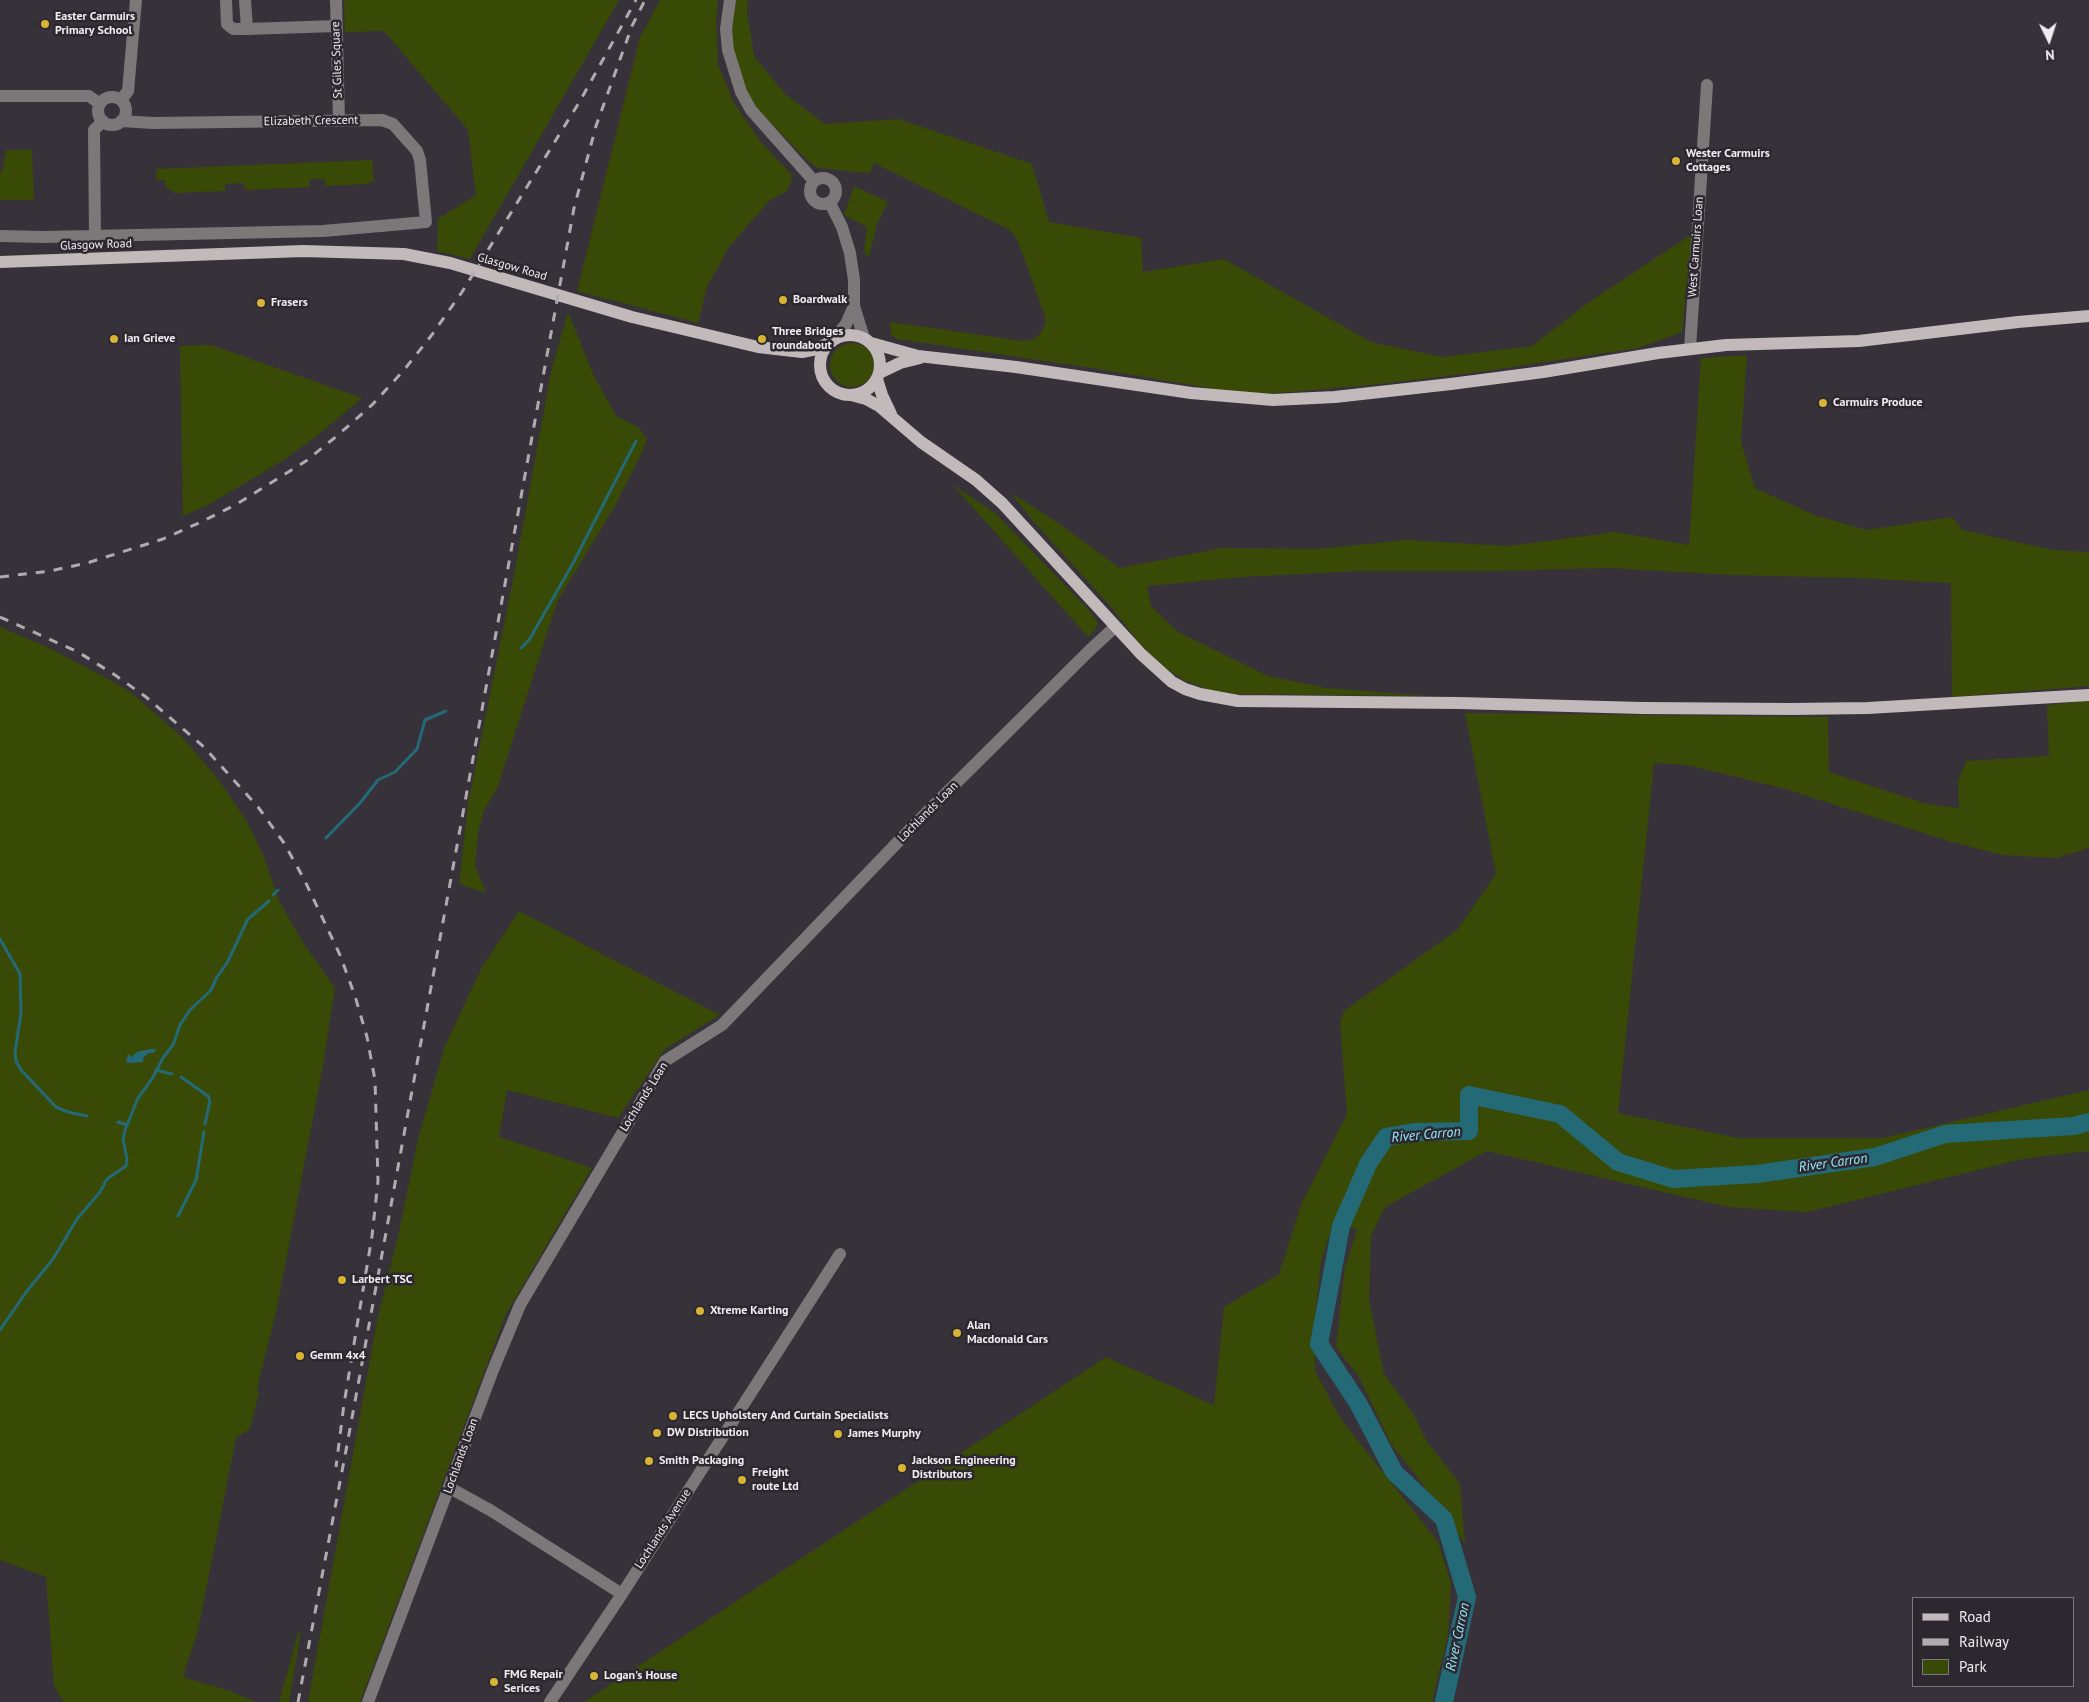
<!DOCTYPE html>
<style>
body{margin:0}
#map{position:relative;width:2089px;height:1702px;overflow:hidden;background:#373239;font-family:"PT Sans",sans-serif}
canvas{display:block}
.legend{position:absolute;left:1912px;top:1597px;width:162px;height:90px;box-sizing:border-box;background:#2d282f;border:1px solid #7b777d;margin:0;padding:6px 9px;list-style:none;font-size:15px;color:#f0edf1}
.legend li{display:flex;align-items:center;gap:10px;height:25px}
.legend b{width:25px;border:1px solid #7b777d}
.north{position:absolute;left:2024px;top:15px;width:50px;height:50px;-webkit-text-stroke:4px #2d282f;paint-order:stroke;rotate:176deg;font-size:14px;font-weight:700;line-height:20px;text-align:center;color:#f0edf1}
.north::after{content:'';display:block;margin:auto;width:18px;height:22px;background:#f0edf1;clip-path:polygon(50% 0,100% 100%,50% 72%,0 100%)}
</style>
<div id="map">
<canvas width="2089" height="1702"></canvas>
<ul class="legend">
<li><b style="height:6px;background:#c2b9bb"></b>Road</li>
<li><b style="height:6px;background:#afabb0"></b>Railway</li>
<li><b style="height:14px;background:#394906"></b>Park</li>
</ul>
<div class="north">N</div>
</div>
<script>
const ctx = document.querySelector('canvas').getContext('2d');
ctx.lineJoin = 'round';
function paint(path, color) { ctx.fillStyle = color; ctx.fill(path, 'evenodd'); }
const toPath = rows => new Path2D(rows.map(r => 'M' + r).join(''));
function strokePath(path, color, width, dash) { ctx.strokeStyle = color; ctx.lineWidth = width; ctx.lineCap = dash ? 'butt' : 'round'; ctx.setLineDash(dash || []); ctx.stroke(path); }
function write(font, color, halo, rows, align = 'center') {
  ctx.font = font + ' "PT Sans",sans-serif'; ctx.lineWidth = 5; ctx.setLineDash([]); ctx.textBaseline = 'middle'; ctx.strokeStyle = halo; ctx.fillStyle = color; for (const [text, x, y, turn = 0] of rows) {
    ctx.save(); ctx.translate(x, y); ctx.rotate((+turn || 0) * Math.PI / 180); ctx.textAlign = isNaN(turn) ? turn : align; if (halo) ctx.strokeText(text, 0, 0); ctx.fillText(text, 0, 0); ctx.restore();
  }
}
paint(toPath([
 [344,0,619,0,470,259,437,251,438,219,476,195,468,130,384,31,345,32],
 [660,0,718,0,716,17,718,65,734,103,760,141,792,175,791,183,786,192,770,200,729,247,707,287,698,323,577,291,640,37],
 [736,0,748,0,747,11,754,56,784,93,825,124,899,119,1032,164,1049,222,1141,238,1143,272,1224,259,1371,342,1442,357,1532,346,1585,305,1692,234,1682,332,1638,348,1479,372,1371,385,1265,394,1220,390,1098,369,897,339,891,334,890,322,1023,341,1033,340,1040,334,1045,325,1045,316,1017,239,1010,230,874,163,870,173,866,173,818,168,807,160,751,103,732,56,730,32],
 [6,150,32,150,34,200,0,200,0,172,2,172],
 [372,160,374,180,368,184,325,186,324,179,310,179,310,187,245,190,244,183,225,184,225,191,175,193,165,186,165,180,157,180,156,169],
 [854,186,888,202,877,224,869,257,864,252,867,227,844,215],
 [568,312,594,376,616,416,638,427,647,439,642,452,617,502,557,602,497,789,484,810,478,833,475,865,486,893,459,884,468,804,513,580,551,372],
 '830 365a22 22 0 1 1 44 0a22 22 0 1 1-44 0Z',
 [211,345,362,398,318,435,282,461,208,505,183,516,180,346],
 [1747,355,1741,442,1755,488,1814,515,1866,530,1952,517,1962,530,2053,550,2089,552,2089,686,1952,697,1951,583,1856,578,1733,575,1608,568,1494,571,1360,571,1242,577,1147,586,1151,606,1178,632,1268,676,1327,688,1430,696,1237,694,1210,690,1185,681,1164,667,1142,646,1111,607,1033,521,1011,493,1051,518,1120,568,1222,548,1317,549,1405,540,1508,546,1615,532,1689,545,1701,358],
 [953,485,995,513,1090,611,1098,623,1095,630,1088,637],
 [0,627,49,648,114,682,133,694,183,738,219,780,247,822,264,857,279,901,302,941,335,988,322,1071,277,1308,257,1389,259,1393,250,1429,236,1438,198,1630,183,1677,230,1691,256,1702,64,1702,54,1686,46,1577,0,1560],
 [2089,701,2089,848,2056,858,2002,855,1952,842,1782,788,1687,765,1654,763,1618,1113,1738,1138,1883,1138,2089,1090,2089,1151,2022,1159,1808,1212,1728,1207,1487,1151,1385,1207,1371,1236,1369,1300,1384,1374,1414,1415,1426,1440,1460,1484,1465,1544,1415,1474,1391,1444,1359,1377,1336,1347,1345,1267,1357,1230,1334,1220,1321,1262,1314,1328,1315,1371,1341,1419,1438,1542,1451,1583,1448,1635,1432,1702,584,1702,1106,1357,1214,1405,1224,1307,1279,1274,1301,1205,1347,1114,1340,1023,1344,1011,1457,930,1496,874,1465,713,1828,717,1829,772,1927,804,1959,808,1958,781,1966,761,2049,756,2047,705],
 [519,911,720,1015,665,1049,618,1118,507,1090,499,1137,592,1168,506,1314,360,1702,308,1702,377,1321,398,1236,419,1135,445,1046,481,969],
 [301,1632,289,1702,279,1702,298,1633]
]), '#394906');
paint(toPath([
 [150,1049,156,1049,155,1052,147,1054,143,1059,143,1062,130,1063,126,1062,128,1054,132,1057,137,1052]
]), '#246976');
strokePath(toPath([
 [521,648,529,640,572,565,636,441],
 [326,838,360,803,378,780,395,772,417,749,425,720,446,711],
 [273,895,278,890],
 [0,939,20,974,21,1013,15,1052,16,1061,21,1070,56,1107,68,1112,87,1116],
 [156,1070,172,1074],
 [181,1077,208,1096,210,1101,205,1124],
 [118,1122,127,1125],
 [178,1216,196,1180,204,1132],
 [0,1330,27,1291,53,1259,77,1219,100,1192,107,1179,126,1166,127,1159,123,1139,125,1130,138,1098,152,1079,163,1058,173,1045,180,1025,190,1010,211,990,217,977,227,963,248,919,269,901]
]), '#246976', 3);
strokePath(toPath([
 [1444,1702,1467,1597,1444,1519,1394,1472,1358,1403,1319,1344,1341,1226,1368,1164,1386,1137,1416,1132,1469,1131,1469,1095,1560,1114,1618,1162,1673,1179,1757,1174,1875,1157,1945,1134,2074,1126,2089,1122]
]), '#246976', 18);
strokePath(toPath([
 [226,0,227,24,233,29,247,29,245,0],
 [336,0,339,120],
 [730,0,726,29,728,50,741,92,751,110,814,181],
 [247,29,336,26],
 [0,96,89,96,100,104],
 '98 111a14 14 0 1 1 28 0a14 14 0 1 1-28 0Z',
 [121,100,128,91,136,0],
 '810 191a13 13 0 1 1 26 0a13 13 0 1 1-26 0Z',
 [830,203,842,227,850,253,854,280,854,306,864,338],
 [0,236,44,237,323,231,426,222,420,160,417,151,393,124,382,120,153,123,121,121],
 [95,236,94,130,103,121],
 [833,340,846,324,854,306],
 [1690,349,1707,85],
 [450,1488,490,1510,622,1594],
 [368,1702,493,1370,520,1305,665,1061,722,1025,918,821,1090,650,1115,627],
 [550,1702,622,1594,840,1254]
]), '#7c7778', 12);
strokePath(toPath([
 [0,262,303,251,404,254,450,263,632,317,758,347,802,352,817,349,830,342],
 '820 365a30 30 0 1 1 60 0a30 30 0 1 1-60 0Z',
 [871,343,918,356,1016,367,1191,393,1273,400,1335,397,1451,384,1543,372,1658,353,1726,345,1859,341,2018,322,2089,316],
 [879,373,900,363,920,358],
 [877,379,882,395,891,414],
 [851,395,866,399,879,406,921,442,976,480,1002,503,1141,654,1172,682,1185,689,1200,694,1238,701,1459,703,1642,708,1792,709,1868,708,2089,695]
]), '#c2b9bb', 12);
strokePath(toPath([
 [0,577,50,571,87,563,163,539,201,522,237,504,306,461,338,435,373,404,404,370,431,336,462,292,580,101,636,0],
 [0,617,78,652,115,675,146,697,204,747,258,807,284,843,304,879,340,955,355,996,367,1037,375,1080,378,1181,372,1236,344,1404,336,1467],
 [298,1702,347,1445,574,208,596,126,632,26,645,0]
]), '#afabb0', 3, [9, 9]);
for (const [x, y, r, color] of [
 [45,24,5,"#d8b434"],
 [1676,161,5,"#d8b434"],
 [783,300,5,"#d8b434"],
 [261,303,5,"#d8b434"],
 [114,339,5,"#d8b434"],
 [762,339,5,"#d8b434"],
 [1823,403,5,"#d8b434"],
 [342,1280,5,"#d8b434"],
 [700,1311,5,"#d8b434"],
 [957,1333,5,"#d8b434"],
 [300,1356,5,"#d8b434"],
 [673,1416,5,"#d8b434"],
 [657,1433,5,"#d8b434"],
 [838,1434,5,"#d8b434"],
 [649,1461,5,"#d8b434"],
 [902,1468,5,"#d8b434"],
 [742,1480,5,"#d8b434"],
 [594,1676,5,"#d8b434"],
 [494,1682,5,"#d8b434"]
]) { const dot = new Path2D(); dot.arc(x, y, r, 0, 2 * Math.PI); ctx.fillStyle = color; ctx.fill(dot); strokePath(dot, '#2d282f', 2); }
write('bold 12px', '#f0edf1', '#2d282f', [
 ["Easter Carmuirs",55,17],
 ["Primary School",55,31],
 ["Wester Carmuirs",1686,154],
 ["Cottages",1686,168],
 ["Boardwalk",793,300],
 ["Frasers",271,303],
 ["Three Bridges",772,332],
 ["roundabout",772,346],
 ["Ian Grieve",124,339],
 ["Carmuirs Produce",1833,403],
 ["Larbert TSC",352,1280],
 ["Xtreme Karting",710,1311],
 ["Alan",967,1326],
 ["Macdonald Cars",967,1340],
 ["Gemm 4x4",310,1356],
 ["LECS Upholstery And Curtain Specialists",683,1416],
 ["DW Distribution",667,1433],
 ["James Murphy",848,1434],
 ["Smith Packaging",659,1461],
 ["Jackson Engineering",912,1461],
 ["Distributors",912,1475],
 ["Freight",752,1473],
 ["route Ltd",752,1487],
 ["FMG Repair",504,1675],
 ["Serices",504,1689],
 ["Logan's House",604,1676]
], 'left');
write('12px', '#f0edf1', '#2d282f', [
 ["St Giles Square",337,60,-92],
 ["Elizabeth Crescent",311,121,-1],
 ["Glasgow Road",96,245,-2],
 ["West Carmuirs Loan",1696,247,-86],
 ["Glasgow Road",512,267,16],
 ["Lochlands Loan",928,812,-45],
 ["Lochlands Loan",644,1097,-58],
 ["Lochlands Loan",461,1456,-70],
 ["Lochlands Avenue",663,1529,-57]
]);
write('italic 14px', '#92eafd', '#2d282f', [
 ["River Carron",1426,1135,-5],
 ["River Carron",1833,1163,-8],
 ["River Carron",1458,1637,-78]
]);
</script>
